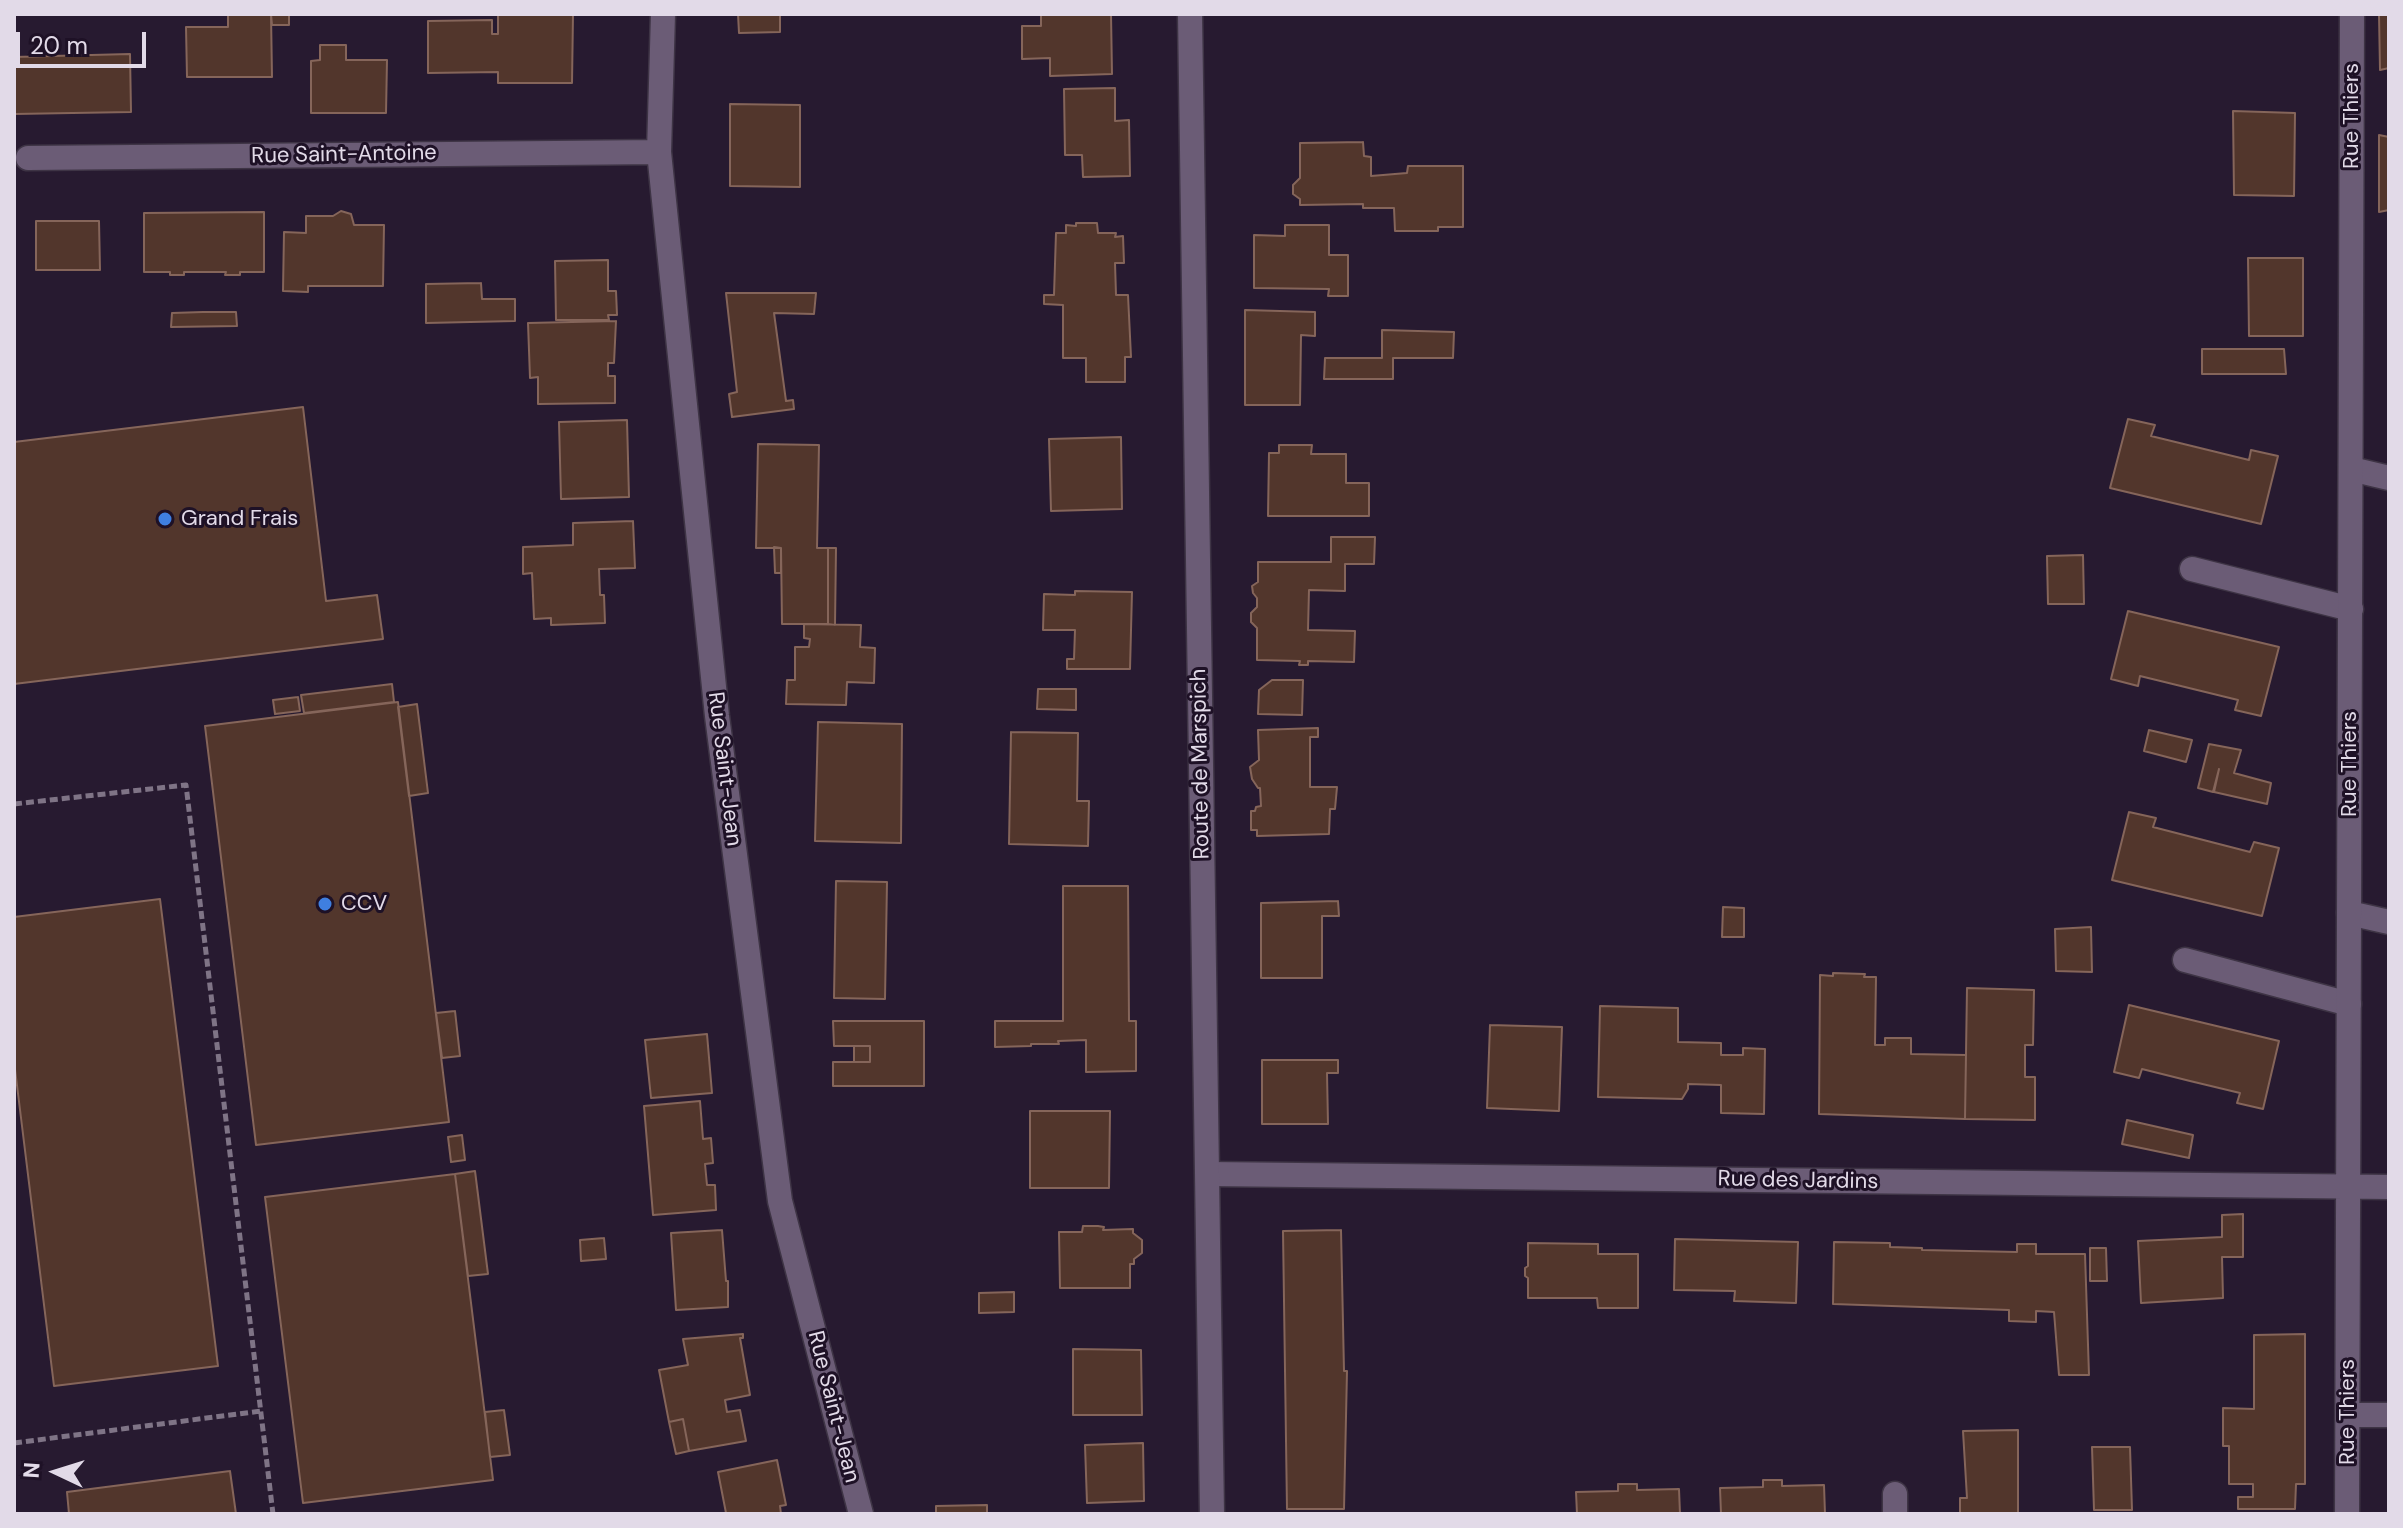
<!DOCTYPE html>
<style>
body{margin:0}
#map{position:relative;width:2403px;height:1528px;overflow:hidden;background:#271a30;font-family:"DM Sans",sans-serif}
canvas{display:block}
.frame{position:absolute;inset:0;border:16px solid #e2dae8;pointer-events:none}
.north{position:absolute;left:16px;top:1432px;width:80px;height:80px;-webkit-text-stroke:6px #1e1126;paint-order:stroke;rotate:274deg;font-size:22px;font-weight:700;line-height:32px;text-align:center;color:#e2dae8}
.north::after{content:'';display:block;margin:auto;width:28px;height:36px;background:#e2dae8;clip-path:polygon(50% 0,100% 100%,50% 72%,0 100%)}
.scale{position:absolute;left:16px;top:32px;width:130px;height:36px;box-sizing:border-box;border:4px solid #e2dae8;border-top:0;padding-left:10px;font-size:24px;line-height:28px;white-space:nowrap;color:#e2dae8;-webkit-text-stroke:6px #1e1126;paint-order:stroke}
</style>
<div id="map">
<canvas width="2403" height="1528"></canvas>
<div class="frame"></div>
<div class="north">N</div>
<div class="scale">20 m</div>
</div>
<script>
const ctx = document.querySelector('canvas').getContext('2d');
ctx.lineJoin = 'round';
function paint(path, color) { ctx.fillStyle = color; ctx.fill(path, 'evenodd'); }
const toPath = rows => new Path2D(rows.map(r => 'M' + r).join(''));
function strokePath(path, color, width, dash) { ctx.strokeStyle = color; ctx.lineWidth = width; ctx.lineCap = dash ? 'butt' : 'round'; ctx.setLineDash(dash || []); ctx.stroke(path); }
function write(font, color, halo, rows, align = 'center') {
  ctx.font = font + ' "DM Sans",sans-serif'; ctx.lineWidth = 6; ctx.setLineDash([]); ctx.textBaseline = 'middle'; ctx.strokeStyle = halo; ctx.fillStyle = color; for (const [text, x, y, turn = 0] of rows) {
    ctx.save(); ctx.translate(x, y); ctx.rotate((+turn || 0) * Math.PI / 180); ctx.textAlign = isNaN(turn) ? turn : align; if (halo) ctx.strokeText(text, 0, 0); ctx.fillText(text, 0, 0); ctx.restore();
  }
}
const building = toPath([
 [228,14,271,14,272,77,187,77,186,27,228,27,228,14],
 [271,14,289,14,289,25,272,25,271,14],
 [498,14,573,14,572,83,498,83,498,72,428,73,428,21,492,20,492,34,498,34,498,14],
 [738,14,780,14,780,32,739,33,738,14],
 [1041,14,1111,14,1112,74,1050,76,1050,58,1022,59,1022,26,1041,26,1041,14],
 [2379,14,2389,14,2389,68,2380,70,2379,14],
 [320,45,346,45,346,60,387,60,386,113,311,113,311,61,320,60,320,45],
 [130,54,131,112,14,114,14,57,130,54],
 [1115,88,1115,121,1129,120,1130,176,1083,177,1082,155,1065,155,1064,89,1115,88],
 [730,104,800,105,800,187,730,186,730,104],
 [2233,111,2295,113,2294,196,2234,195,2233,111],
 [2379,135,2389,137,2389,210,2379,212,2379,135],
 [1363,142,1364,156,1371,157,1371,176,1407,173,1408,166,1463,166,1463,227,1438,227,1438,231,1395,231,1394,208,1363,208,1363,204,1300,205,1300,199,1293,194,1293,185,1300,178,1300,143,1363,142],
 [341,211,351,214,354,225,384,225,383,286,308,286,308,292,283,291,284,232,306,233,306,216,333,216,341,211],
 [264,212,264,272,240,272,240,275,225,275,226,272,184,272,184,275,170,275,170,272,144,272,144,213,264,212],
 [36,221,99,221,100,270,36,270,36,221],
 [1076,223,1097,223,1098,233,1116,233,1115,237,1123,236,1124,263,1115,263,1116,295,1128,295,1131,357,1125,357,1125,382,1086,382,1086,358,1063,358,1063,305,1044,304,1044,295,1054,295,1056,233,1066,233,1066,225,1076,226,1076,223],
 [1285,225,1329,225,1329,255,1348,255,1348,296,1328,296,1329,289,1254,288,1254,235,1285,236,1285,225],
 [2248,258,2303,258,2303,336,2249,336,2248,258],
 [608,260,608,291,616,291,617,315,608,315,609,320,556,320,555,261,608,260],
 [481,283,482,299,515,299,515,321,426,323,426,284,481,283],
 [726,293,816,293,814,314,774,313,786,401,793,400,794,409,732,417,729,394,737,392,726,293],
 [1245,310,1315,312,1315,336,1301,335,1300,405,1245,405,1245,310],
 [203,312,236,312,237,326,171,327,172,313,203,312],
 [616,321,614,363,608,363,608,376,615,376,615,403,538,404,538,377,530,378,528,323,616,321],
 [1382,330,1454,332,1453,358,1393,358,1393,379,1324,379,1325,358,1382,358,1382,330],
 [2202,349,2284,349,2286,374,2202,374,2202,349],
 [303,407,326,601,377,595,383,639,14,684,14,442,303,407],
 [2128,419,2155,425,2151,436,2249,460,2251,450,2278,456,2261,524,2110,488,2128,419],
 [627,420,629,497,561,499,559,422,627,420],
 [1121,437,1122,509,1051,511,1049,439,1121,437],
 [758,444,819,445,817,548,828,548,828,624,782,624,781,548,756,548,758,444],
 [1279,445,1312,445,1311,454,1346,454,1346,483,1369,483,1369,516,1268,516,1269,453,1279,453,1279,445],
 [633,521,635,568,599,569,600,595,604,595,605,623,551,625,551,618,534,619,532,573,523,574,523,547,573,545,573,523,633,521],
 [1331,537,1375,537,1374,564,1345,564,1345,591,1309,590,1308,630,1355,631,1354,662,1308,661,1308,665,1299,665,1300,661,1257,660,1257,628,1251,622,1251,613,1257,607,1257,598,1253,593,1252,586,1258,582,1258,562,1331,562,1331,537],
 [774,547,781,548,781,573,775,573,774,547],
 [828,548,836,548,835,625,828,624,828,548],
 [2083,555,2084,604,2048,604,2047,556,2083,555],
 [1075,591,1132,592,1130,669,1067,669,1067,659,1074,659,1075,630,1043,630,1044,594,1075,595,1075,591],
 [2128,611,2279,647,2261,716,2235,710,2238,700,2140,676,2138,686,2111,679,2128,611],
 [804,624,861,625,860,647,875,648,874,683,847,682,846,705,786,704,787,680,795,680,795,647,809,647,810,639,804,638,804,624],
 [1272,680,1303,680,1302,715,1258,714,1259,690,1272,680],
 [392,684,394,702,304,713,301,695,392,684],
 [1038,689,1076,689,1076,710,1037,709,1038,689],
 [298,697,300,711,275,714,273,700,298,697],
 [398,702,449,1122,256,1145,205,726,398,702],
 [417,704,428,793,409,796,398,707,417,704],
 [818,722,902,724,901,843,815,841,818,722],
 [1318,728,1318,737,1310,737,1310,787,1337,787,1335,809,1330,809,1329,834,1257,836,1257,830,1251,830,1251,811,1255,811,1256,807,1261,806,1260,788,1258,788,1252,779,1250,767,1259,760,1258,730,1318,728],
 [2149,730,2192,740,2186,762,2144,751,2149,730],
 [1011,732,1078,733,1077,801,1089,801,1088,846,1009,844,1011,732],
 [2209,744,2241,750,2234,773,2271,783,2267,804,2214,792,2219,769,2213,792,2198,788,2209,744],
 [2129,812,2156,818,2153,827,2250,852,2254,842,2279,848,2262,916,2112,880,2129,812],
 [836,881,887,882,885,999,834,998,836,881],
 [1063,886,1128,886,1129,1021,1136,1021,1136,1071,1086,1072,1086,1040,1058,1041,1059,1044,1031,1044,1031,1046,995,1047,995,1021,1063,1021,1063,886],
 [160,899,218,1366,54,1386,14,1061,14,917,160,899],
 [1338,901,1339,916,1322,916,1322,978,1261,978,1261,903,1338,901],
 [1723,907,1744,908,1744,937,1722,937,1723,907],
 [2091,927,2092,972,2056,971,2055,929,2091,927],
 [1833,973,1865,974,1864,977,1876,977,1875,1045,1885,1045,1885,1038,1911,1038,1911,1054,1966,1055,1965,1119,1819,1114,1820,975,1833,976,1833,973],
 [1967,988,2034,990,2033,1045,2025,1045,2025,1077,2035,1077,2035,1120,1965,1119,1967,988],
 [2129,1005,2279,1041,2263,1109,2237,1103,2240,1093,2190,1081,2142,1069,2139,1078,2114,1072,2129,1005],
 [1600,1006,1678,1008,1678,1042,1721,1043,1721,1055,1743,1055,1743,1048,1765,1049,1764,1114,1721,1113,1721,1085,1688,1084,1688,1089,1682,1099,1598,1097,1600,1006],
 [455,1011,460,1056,442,1058,436,1013,455,1011],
 [833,1021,924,1021,924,1086,833,1086,833,1062,870,1062,870,1046,834,1046,833,1021],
 [1490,1025,1562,1027,1559,1111,1487,1108,1490,1025],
 [707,1034,712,1093,651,1098,645,1040,707,1034],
 [854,1046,870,1046,870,1062,854,1062,854,1046],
 [1262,1060,1338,1060,1338,1073,1327,1073,1328,1124,1262,1124,1262,1060],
 [700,1101,703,1139,711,1138,713,1163,705,1164,707,1185,715,1185,716,1210,653,1215,644,1106,700,1101],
 [1030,1111,1110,1111,1109,1188,1030,1188,1030,1111],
 [2127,1120,2193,1135,2189,1158,2122,1144,2127,1120],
 [462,1135,465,1160,451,1162,448,1137,462,1135],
 [475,1171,488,1274,468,1276,455,1174,475,1171],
 [455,1174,493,1480,303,1503,265,1197,455,1174],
 [2243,1214,2243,1257,2222,1257,2223,1298,2141,1303,2138,1241,2222,1237,2222,1215,2243,1214],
 [1083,1226,1098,1226,1104,1227,1103,1230,1133,1229,1133,1233,1142,1240,1142,1253,1134,1259,1134,1264,1130,1264,1130,1288,1060,1288,1059,1232,1082,1232,1083,1226],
 [722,1230,726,1281,728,1281,728,1307,676,1310,671,1233,722,1230],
 [1341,1230,1344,1371,1347,1371,1344,1509,1287,1509,1283,1231,1341,1230],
 [604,1238,606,1259,581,1261,580,1240,604,1238],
 [1675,1239,1798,1242,1796,1303,1734,1301,1735,1291,1674,1290,1675,1239],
 [1834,1242,1890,1243,1890,1247,1922,1248,1922,1250,2017,1252,2017,1244,2036,1244,2036,1254,2085,1254,2089,1375,2059,1375,2054,1312,2036,1311,2036,1322,2009,1321,2009,1310,1833,1304,1834,1242],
 [1528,1243,1598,1244,1598,1254,1638,1254,1638,1308,1598,1308,1597,1298,1528,1298,1528,1278,1525,1276,1525,1268,1528,1266,1528,1243],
 [2090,1248,2106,1248,2107,1281,2090,1281,2090,1248],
 [1014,1292,1014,1312,979,1313,979,1293,1014,1292],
 [743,1334,743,1338,740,1338,750,1395,725,1400,727,1412,740,1410,746,1441,689,1451,683,1419,669,1422,659,1370,688,1365,683,1339,743,1334],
 [2305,1334,2305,1484,2296,1484,2295,1509,2238,1509,2238,1497,2253,1497,2253,1484,2229,1484,2229,1446,2223,1446,2223,1408,2254,1409,2254,1335,2305,1334],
 [1073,1349,1141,1350,1142,1415,1073,1415,1073,1349],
 [504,1410,510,1455,490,1457,485,1412,504,1410],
 [683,1419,689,1451,676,1454,669,1422,683,1419],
 [2018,1430,2018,1514,1960,1514,1960,1498,1967,1498,1963,1431,2018,1430],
 [1143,1443,1144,1501,1087,1503,1085,1445,1143,1443],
 [2092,1447,2130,1447,2132,1510,2094,1510,2092,1447],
 [777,1460,786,1505,780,1506,781,1514,722,1514,726,1513,718,1472,777,1460],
 [230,1471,236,1514,69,1514,67,1492,230,1471],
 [1763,1480,1782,1480,1782,1486,1824,1485,1825,1514,1721,1514,1720,1488,1763,1487,1763,1480],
 [1618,1484,1637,1484,1637,1490,1679,1489,1680,1514,1577,1514,1576,1492,1618,1491,1618,1484],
 [987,1505,987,1514,936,1514,936,1506,987,1505]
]);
paint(building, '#52362c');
strokePath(building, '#85655a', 2);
const lane = toPath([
 [2351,469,2389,478],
 [2192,569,2351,609],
 [2349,913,2389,922],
 [2185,960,2349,1004]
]);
const street = toPath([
 [663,14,659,152,717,716,780,1201,861,1514],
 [28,158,659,152],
 [1208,1174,2389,1187],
 [2348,1415,2389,1415],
 [1895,1494,1895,1514],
 [2347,1514,2352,14]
]);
const secondary = toPath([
 [1190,14,1212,1514]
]);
strokePath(lane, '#3e3445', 27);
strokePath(street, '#3e3445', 27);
strokePath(secondary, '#3e3445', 27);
strokePath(toPath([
 [14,804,186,785,273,1514],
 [14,1443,261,1411]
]), '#7f7486', 5, [8, 4]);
strokePath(lane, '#6b5c76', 24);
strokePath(street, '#6b5c76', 24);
strokePath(secondary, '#6b5c76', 24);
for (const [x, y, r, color] of [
 [165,519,8,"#3f7fe0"],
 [325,904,8,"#3f7fe0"]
]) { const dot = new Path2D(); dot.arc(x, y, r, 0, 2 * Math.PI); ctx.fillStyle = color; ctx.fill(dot); strokePath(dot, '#1e1126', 3); }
write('22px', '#e2dae8', '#1e1126', [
 ["Rue Thiers",2352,116,-90],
 ["Rue Saint-Antoine",344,155,-1],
 ["Route de Marspich",1201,764,-91],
 ["Rue Thiers",2350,764,-90],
 ["Rue Saint-Jean",724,769,83],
 ["Rue des Jardins",1798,1181,1],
 ["Rue Saint-Jean",833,1407,76],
 ["Rue Thiers",2348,1412,-90]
]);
write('22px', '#e2dae8', '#1e1126', [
 ["Grand Frais",181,519],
 ["CCV",341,904]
], 'left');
</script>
